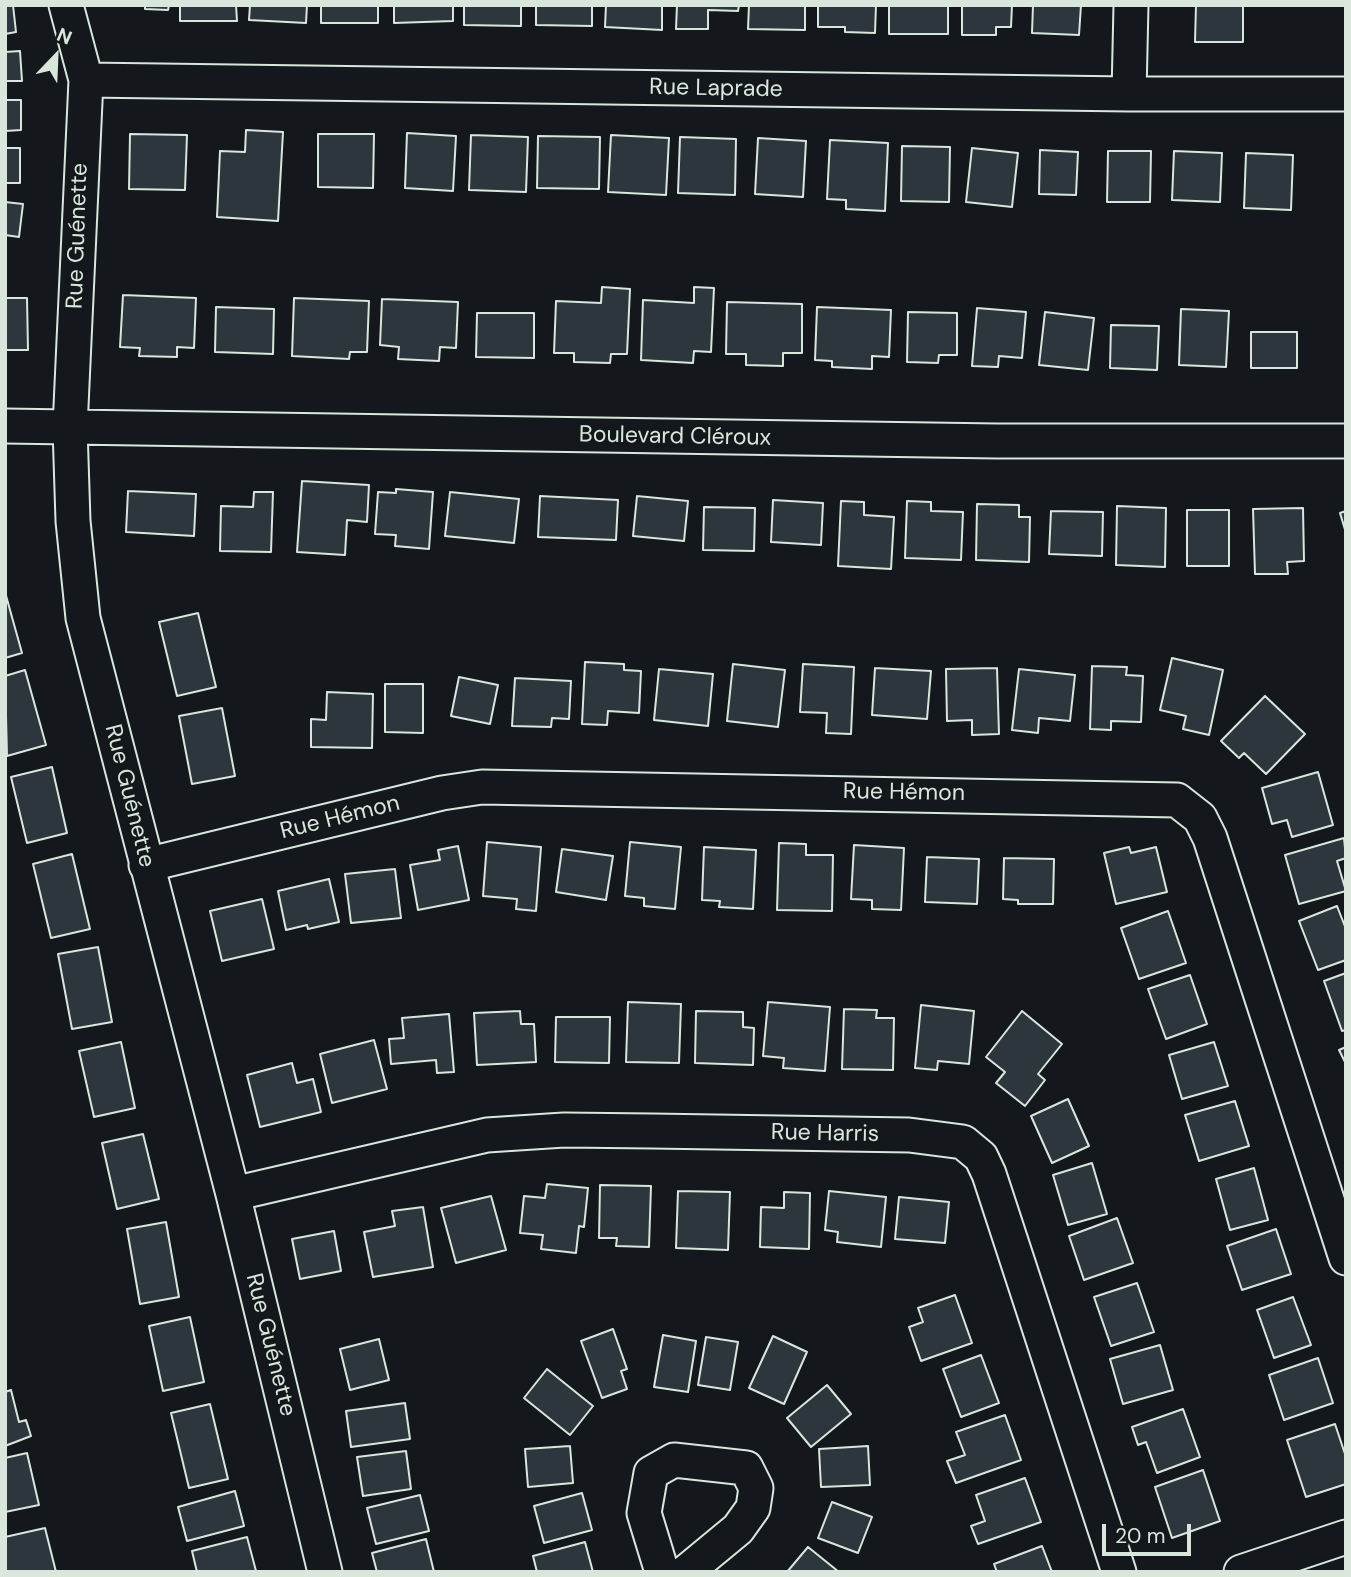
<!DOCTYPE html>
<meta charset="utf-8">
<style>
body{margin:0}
#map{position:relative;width:1351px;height:1577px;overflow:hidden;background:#14181c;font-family:"DM Sans",sans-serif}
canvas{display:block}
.frame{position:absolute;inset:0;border:7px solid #d8e6dc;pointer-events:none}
.north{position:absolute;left:21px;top:21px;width:70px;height:70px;-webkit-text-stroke:5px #14181c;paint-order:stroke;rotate:23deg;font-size:19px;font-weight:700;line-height:28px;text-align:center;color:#d8e6dc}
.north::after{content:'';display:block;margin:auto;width:24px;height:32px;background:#d8e6dc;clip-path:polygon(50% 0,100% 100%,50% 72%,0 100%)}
.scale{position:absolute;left:1102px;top:1524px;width:89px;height:32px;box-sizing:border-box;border:4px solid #d8e6dc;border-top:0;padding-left:9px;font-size:21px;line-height:24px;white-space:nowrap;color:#d8e6dc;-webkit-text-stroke:5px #14181c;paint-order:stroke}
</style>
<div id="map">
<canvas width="1351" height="1577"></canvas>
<div class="frame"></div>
<div class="north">N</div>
<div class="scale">20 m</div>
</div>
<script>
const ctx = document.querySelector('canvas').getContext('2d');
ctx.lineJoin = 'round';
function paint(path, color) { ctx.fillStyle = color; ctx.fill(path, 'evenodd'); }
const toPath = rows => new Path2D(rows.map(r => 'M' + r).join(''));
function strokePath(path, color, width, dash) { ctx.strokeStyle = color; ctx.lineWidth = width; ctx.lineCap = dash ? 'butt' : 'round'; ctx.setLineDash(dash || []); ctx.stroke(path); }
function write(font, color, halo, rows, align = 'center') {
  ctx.font = font + ' "DM Sans",sans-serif'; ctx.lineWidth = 5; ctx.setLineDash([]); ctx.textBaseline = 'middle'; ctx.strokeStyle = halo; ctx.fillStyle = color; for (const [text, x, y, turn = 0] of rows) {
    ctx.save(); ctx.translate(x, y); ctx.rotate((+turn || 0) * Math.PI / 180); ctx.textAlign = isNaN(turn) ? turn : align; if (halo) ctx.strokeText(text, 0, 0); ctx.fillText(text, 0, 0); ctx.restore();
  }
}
const building = toPath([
 [5,5,13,5,16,32,5,34,5,5],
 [145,5,169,5,168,10,145,9,145,5],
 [180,5,236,5,237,21,180,21,180,5],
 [250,5,307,5,306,23,249,20,250,5],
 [321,5,378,5,378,23,321,23,321,5],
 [394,5,453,5,453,21,394,23,394,5],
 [464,5,521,5,521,26,464,25,464,5],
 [536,5,592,5,592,26,536,25,536,5],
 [606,5,662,5,662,30,605,27,606,5],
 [677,5,739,5,738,11,708,10,708,29,676,29,677,5],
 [749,5,805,5,805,30,748,29,749,5],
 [818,5,876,5,875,33,845,32,845,27,818,27,818,5],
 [889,5,948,5,948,34,889,34,889,5],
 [962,5,1012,5,1011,27,996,27,996,35,962,35,962,5],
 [1033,5,1081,5,1079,35,1032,33,1033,5],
 [1196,5,1243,5,1243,42,1195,42,1196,5],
 [20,51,22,81,5,81,5,52,20,51],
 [5,100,21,100,21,130,5,131,5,100],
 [246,130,283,132,278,221,217,217,220,151,245,152,246,130],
 [407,133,456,136,453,191,405,188,407,133],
 [130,134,187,135,185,190,129,189,130,134],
 [318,134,374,134,373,188,318,187,318,134],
 [471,135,528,137,526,192,469,190,471,135],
 [611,135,669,138,666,195,608,192,611,135],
 [538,136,600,137,599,189,537,188,538,136],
 [680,137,736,139,735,195,678,193,680,137],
 [758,138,806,141,803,197,755,194,758,138],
 [830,140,888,143,885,211,846,209,846,200,827,199,830,140],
 [902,146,950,147,949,202,901,201,902,146],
 [5,148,20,148,20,183,5,183,5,148],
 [972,148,1018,153,1012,207,966,202,972,148],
 [1040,150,1078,152,1076,195,1039,194,1040,150],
 [1108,151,1151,151,1150,202,1107,202,1108,151],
 [1174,151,1222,153,1220,202,1172,200,1174,151],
 [1246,153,1293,155,1291,210,1244,208,1246,153],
 [5,202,23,204,19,237,5,235,5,202],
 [602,287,630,289,627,354,611,354,610,363,574,362,574,353,554,353,556,301,601,303,602,287],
 [694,287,714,288,711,352,694,351,693,363,641,360,643,300,694,303,694,287],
 [123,295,196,298,194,348,177,347,177,357,139,356,140,348,120,347,123,295],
 [5,298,27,298,28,350,5,350,5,298],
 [294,298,369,301,367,352,350,352,349,359,292,356,294,298],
 [382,299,458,302,456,348,440,347,439,361,398,359,399,347,380,345,382,299],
 [727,302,802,304,802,353,783,353,783,366,746,365,746,354,726,354,727,302],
 [216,307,274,309,273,354,215,352,216,307],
 [817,307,891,310,889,357,872,356,872,369,832,367,832,361,815,360,817,307],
 [977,308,1026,312,1022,358,999,356,998,367,972,366,977,308],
 [1181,309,1229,311,1226,367,1179,365,1181,309],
 [908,312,957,313,957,355,939,355,938,363,907,362,908,312],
 [1045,312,1094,318,1088,370,1039,365,1045,312],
 [477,313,534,313,534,358,476,357,477,313],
 [1111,325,1159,326,1157,370,1110,368,1111,325],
 [1251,332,1297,332,1297,368,1251,368,1251,332],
 [302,481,369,485,367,522,347,520,345,555,297,552,302,481],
 [396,489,433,492,429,549,395,546,396,535,375,534,378,492,396,493,396,489],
 [128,491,196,494,194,536,126,532,128,491],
 [254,492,273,492,271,552,220,551,221,506,253,507,254,492],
 [450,492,519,499,514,543,445,536,450,492],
 [540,496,618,500,616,540,538,537,540,496],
 [637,496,688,501,684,541,633,536,637,496],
 [773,500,823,503,821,545,771,542,773,500],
 [841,501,864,502,864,515,894,517,891,569,838,566,841,501],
 [907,501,931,502,931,511,963,512,961,560,905,558,907,501],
 [977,504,1019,505,1019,517,1030,517,1029,562,976,560,977,504],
 [1117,506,1166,508,1165,567,1116,565,1117,506],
 [704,507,755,508,754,551,703,550,704,507],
 [1303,508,1304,561,1287,562,1288,574,1255,574,1253,509,1303,508],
 [1187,510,1229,510,1229,566,1187,566,1187,510],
 [1051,511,1103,512,1102,556,1049,554,1051,511],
 [1346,511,1346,533,1340,513,1346,511],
 [5,592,22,653,5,658,5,592],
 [198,613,216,687,177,696,159,622,198,613],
 [1172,658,1223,670,1209,735,1183,729,1186,716,1160,710,1172,658],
 [585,662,624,664,624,670,641,671,639,713,608,711,607,725,582,724,585,662],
 [733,664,785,670,778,727,727,721,733,664],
 [803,664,854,667,851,734,826,733,827,713,800,712,803,664],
 [1092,666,1127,667,1126,675,1143,676,1141,722,1111,721,1111,730,1090,729,1092,666],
 [875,668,931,671,927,719,872,715,875,668],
 [997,668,999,734,972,735,972,720,947,721,946,669,997,668],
 [659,669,713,674,708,726,654,720,659,669],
 [1019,669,1075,675,1070,721,1039,718,1038,733,1012,730,1019,669],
 [25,670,46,745,7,756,5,676,25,670],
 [459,677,498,685,490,724,451,716,459,677],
 [515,678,571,681,569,719,552,718,551,727,512,726,515,678],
 [385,684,423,684,423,733,385,732,385,684],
 [327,692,373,694,372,748,311,747,311,719,326,720,327,692],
 [1265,696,1305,734,1266,774,1244,753,1239,758,1221,741,1265,696],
 [222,708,235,776,192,784,179,716,222,708],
 [52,767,67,833,27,843,11,777,52,767],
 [1318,772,1333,825,1292,837,1287,820,1272,824,1262,788,1318,772],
 [1344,838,1346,858,1337,861,1346,891,1299,904,1285,855,1344,838],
 [487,842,541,847,536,911,516,909,517,899,483,896,487,842],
 [630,842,681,847,675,909,644,906,644,898,625,896,630,842],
 [779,843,806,844,806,855,833,855,832,911,777,910,779,843],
 [854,845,904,848,901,910,872,909,872,900,851,899,854,845],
 [458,846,469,900,418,910,410,865,440,860,438,850,458,846],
 [704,847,756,850,753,909,719,907,720,901,702,900,704,847],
 [1129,847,1131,853,1156,847,1167,892,1116,904,1104,853,1129,847],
 [562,849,613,856,606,900,556,892,562,849],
 [72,854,90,929,51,938,33,864,72,854],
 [927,857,979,859,977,904,925,902,927,857],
 [1004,858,1054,859,1053,904,1018,904,1018,900,1003,899,1004,858],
 [395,869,401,918,351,923,345,874,395,869],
 [329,879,339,922,308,929,307,925,286,930,278,891,329,879],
 [262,899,274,949,222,961,210,911,262,899],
 [1337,906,1346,929,1346,960,1318,970,1299,921,1337,906],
 [1168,911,1186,963,1139,979,1121,928,1168,911],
 [98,947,112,1022,72,1029,58,954,98,947],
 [1346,973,1346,1030,1342,1031,1324,981,1346,973],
 [1190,975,1207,1024,1166,1039,1148,989,1190,975],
 [628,1002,681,1004,679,1063,626,1062,628,1002],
 [768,1002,830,1007,825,1071,783,1068,784,1058,763,1056,768,1002],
 [921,1005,974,1011,969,1064,938,1061,937,1070,915,1068,921,1005],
 [844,1009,877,1010,876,1018,894,1018,893,1070,842,1069,844,1009],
 [520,1011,521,1024,534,1024,536,1062,477,1065,474,1013,520,1011],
 [696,1011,743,1012,743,1027,754,1028,753,1065,695,1063,696,1011],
 [1022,1011,1062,1044,1038,1074,1045,1080,1025,1106,996,1083,1005,1072,986,1057,1022,1011],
 [449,1014,454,1072,437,1073,436,1060,391,1064,389,1039,404,1038,402,1018,449,1014],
 [556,1017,610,1017,609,1063,555,1062,556,1017],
 [374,1040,387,1089,332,1103,320,1054,374,1040],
 [121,1042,135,1108,94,1117,79,1051,121,1042],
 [1214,1042,1228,1086,1182,1099,1169,1055,1214,1042],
 [1346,1047,1346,1064,1339,1050,1346,1047],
 [292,1063,297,1083,313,1079,321,1112,260,1127,247,1075,292,1063],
 [1068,1099,1089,1146,1052,1163,1031,1116,1068,1099],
 [1235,1101,1249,1146,1199,1161,1185,1115,1235,1101],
 [143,1134,159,1199,117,1209,102,1143,143,1134],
 [1092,1163,1107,1214,1068,1225,1053,1175,1092,1163],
 [1254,1168,1268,1220,1230,1230,1216,1179,1254,1168],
 [547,1184,588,1188,584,1227,579,1226,576,1253,541,1249,543,1235,520,1233,524,1196,545,1198,547,1184],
 [600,1185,651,1186,649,1247,616,1246,617,1238,599,1238,600,1185],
 [678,1191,730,1192,728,1250,676,1248,678,1191],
 [829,1191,886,1197,881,1247,837,1242,838,1232,825,1230,829,1191],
 [784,1192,810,1193,809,1249,760,1247,761,1207,784,1208,784,1192],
 [491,1196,506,1250,456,1263,441,1208,491,1196],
 [899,1197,949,1202,945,1243,895,1239,899,1197],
 [423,1207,433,1267,373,1277,364,1232,395,1226,392,1211,423,1207],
 [1117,1218,1133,1263,1084,1280,1069,1236,1117,1218],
 [166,1222,179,1297,140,1304,127,1229,166,1222],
 [1276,1229,1291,1274,1242,1290,1227,1246,1276,1229],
 [334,1231,341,1271,300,1279,292,1239,334,1231],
 [1137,1283,1154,1332,1111,1346,1094,1297,1137,1283],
 [955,1295,972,1343,921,1361,909,1327,923,1322,918,1308,955,1295],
 [1293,1297,1311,1345,1274,1358,1257,1310,1293,1297],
 [190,1317,204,1382,163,1391,149,1326,190,1317],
 [613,1329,627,1369,621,1371,627,1389,602,1398,581,1341,613,1329],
 [663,1335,696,1341,688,1392,654,1387,663,1335],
 [773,1336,807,1352,784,1404,749,1388,773,1336],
 [706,1337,738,1342,730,1390,698,1385,706,1337],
 [379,1339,389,1380,350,1390,340,1349,379,1339],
 [1160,1345,1173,1390,1123,1404,1110,1359,1160,1345],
 [981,1355,999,1403,961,1417,943,1369,981,1355],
 [1318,1358,1333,1403,1284,1420,1269,1375,1318,1358],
 [547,1369,593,1406,570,1435,524,1398,547,1369],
 [827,1385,851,1414,811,1447,787,1418,827,1385],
 [11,1390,19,1422,26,1420,31,1436,5,1446,5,1392,11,1390],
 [405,1403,410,1439,351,1447,346,1411,405,1403],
 [210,1404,228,1479,189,1488,171,1413,210,1404],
 [1183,1409,1200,1457,1157,1473,1146,1442,1138,1445,1132,1427,1183,1409],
 [1005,1415,1021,1460,956,1483,947,1461,965,1455,956,1432,1005,1415],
 [1335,1424,1346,1457,1346,1484,1306,1497,1287,1440,1335,1424],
 [570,1446,573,1483,528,1487,525,1449,570,1446],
 [868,1446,870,1485,821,1487,819,1449,868,1446],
 [406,1451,411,1489,363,1496,357,1457,406,1451],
 [27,1453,39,1505,5,1512,5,1458,27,1453],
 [1203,1470,1220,1521,1172,1538,1155,1487,1203,1470],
 [1025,1478,1041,1522,978,1544,971,1526,985,1521,976,1495,1025,1478],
 [235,1491,244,1526,187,1541,178,1507,235,1491],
 [582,1493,592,1530,544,1543,534,1506,582,1493],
 [420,1495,429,1531,376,1544,367,1508,420,1495],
 [832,1502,872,1517,858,1553,818,1538,832,1502],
 [45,1528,56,1572,5,1572,5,1537,45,1528],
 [247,1537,256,1571,197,1572,192,1551,247,1537],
 [426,1539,434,1572,377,1572,372,1553,426,1539],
 [585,1542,593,1572,537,1572,533,1556,585,1542],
 [1042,1546,1052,1572,997,1572,994,1564,1042,1546],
 [808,1547,839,1572,787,1572,808,1547]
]);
paint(building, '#2c363c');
strokePath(building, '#d8e6dc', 2);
const minor = toPath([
 [66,5,86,80,70,428,73,521,83,618,233,1194,325,1572],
 [86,80,1129,94,1346,94],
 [1129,94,1131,5],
 [5,426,997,441,1346,441],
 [146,865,442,793,482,787,1177,800,1200,818,1210,838,1346,1258],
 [233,1194,487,1135,564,1130,652,1131,909,1135,963,1142,981,1157,989,1174,1119,1572],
 [662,1572,644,1513,651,1473,674,1460,746,1468,756,1488,753,1508,738,1529,686,1572],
 [1241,1572,1346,1537]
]);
strokePath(minor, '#d8e6dc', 37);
strokePath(minor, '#14181c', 33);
write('23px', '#d8e6dc', '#14181c', [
 ["Rue Laprade",716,89,1],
 ["Rue Guénette",78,236,-88],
 ["Boulevard Cléroux",675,437,1],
 ["Rue Hémon",904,793,1],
 ["Rue Guénette",129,796,76],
 ["Rue Hémon",340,818,-14],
 ["Rue Harris",825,1134,1],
 ["Rue Guénette",270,1345,76]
]);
</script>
